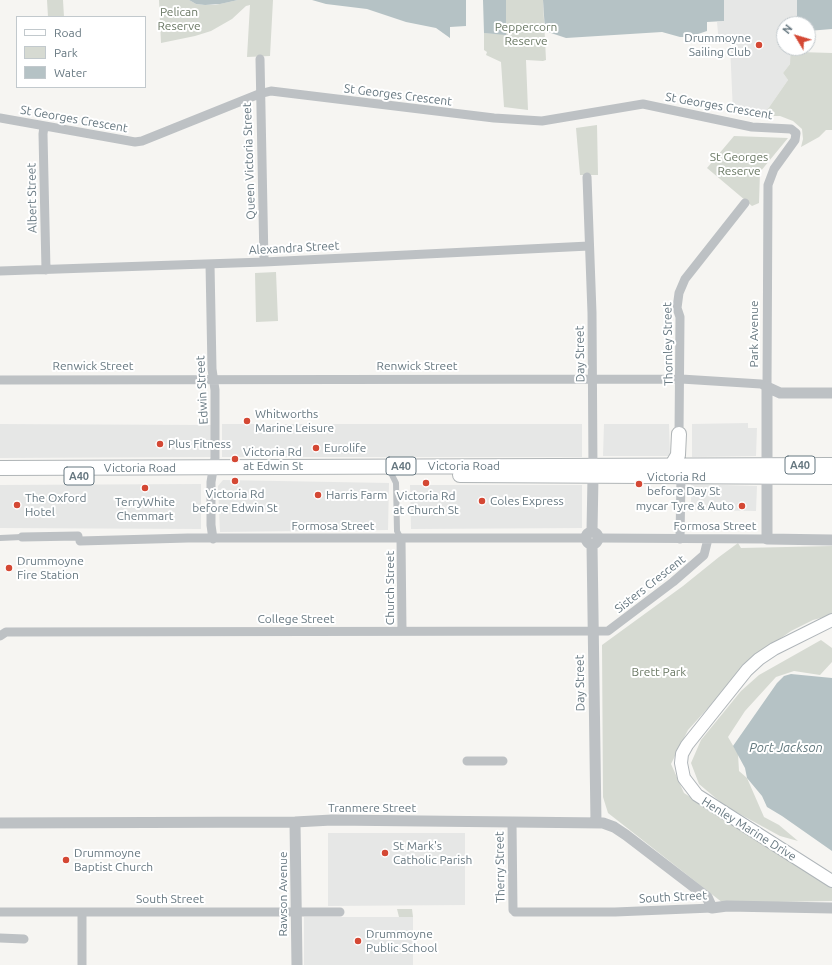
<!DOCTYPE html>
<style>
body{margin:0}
#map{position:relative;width:832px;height:965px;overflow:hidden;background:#f6f5f2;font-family:Ubuntu,sans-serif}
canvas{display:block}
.legend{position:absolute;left:16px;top:16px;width:130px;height:72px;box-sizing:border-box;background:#fff;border:1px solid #c2c9cd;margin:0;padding:5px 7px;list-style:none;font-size:12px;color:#677881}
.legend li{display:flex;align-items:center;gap:8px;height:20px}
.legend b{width:20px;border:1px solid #c2c9cd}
.north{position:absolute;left:776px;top:16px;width:40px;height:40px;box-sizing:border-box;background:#fff;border:1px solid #c2c9cd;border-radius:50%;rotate:308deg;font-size:11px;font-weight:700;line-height:16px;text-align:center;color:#677881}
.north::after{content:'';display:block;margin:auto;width:14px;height:18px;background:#d44834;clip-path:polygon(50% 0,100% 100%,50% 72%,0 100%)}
</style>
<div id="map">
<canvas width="832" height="965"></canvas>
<ul class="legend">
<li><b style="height:5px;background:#fff"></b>Road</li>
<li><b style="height:11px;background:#d6dad2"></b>Park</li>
<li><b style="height:11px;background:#b5c2c5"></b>Water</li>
</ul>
<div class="north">N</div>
</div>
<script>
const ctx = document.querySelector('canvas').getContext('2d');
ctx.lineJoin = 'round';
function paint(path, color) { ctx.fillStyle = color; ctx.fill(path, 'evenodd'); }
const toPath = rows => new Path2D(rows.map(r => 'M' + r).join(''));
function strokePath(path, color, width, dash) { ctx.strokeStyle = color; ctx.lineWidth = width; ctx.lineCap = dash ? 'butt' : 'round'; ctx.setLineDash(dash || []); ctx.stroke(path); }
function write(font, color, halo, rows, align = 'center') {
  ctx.font = font + ' Ubuntu,sans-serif'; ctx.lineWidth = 4; ctx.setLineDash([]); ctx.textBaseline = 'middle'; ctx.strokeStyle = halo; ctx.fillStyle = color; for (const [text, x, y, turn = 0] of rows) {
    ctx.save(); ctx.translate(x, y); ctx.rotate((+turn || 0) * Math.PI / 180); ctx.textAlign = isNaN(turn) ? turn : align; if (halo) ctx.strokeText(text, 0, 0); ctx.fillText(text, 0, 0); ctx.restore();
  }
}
paint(toPath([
 [724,0,797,0,797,24,784,24,784,48,791,48,792,56,790,64,783,73,788,80,763,116,733,113,730,44,719,44,717,22,724,21],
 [748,423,748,428,757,428,756,456,692,457,692,424],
 [0,424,212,425,212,457,0,458],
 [222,424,582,424,582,457,222,457],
 [604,424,669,424,670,456,603,456],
 [223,480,389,483,388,530,220,532,218,486],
 [201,484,201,529,0,528,0,485],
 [691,484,757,486,756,511,691,510],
 [410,485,582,485,582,528,411,529],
 [328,833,465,833,465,905,328,906],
 [304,917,413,917,413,965,304,965]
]), '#e6e7e6');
paint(toPath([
 [47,0,63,0,64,17,48,17],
 [159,0,189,0,196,4,205,5,215,5,238,0,273,0,270,56,247,57,250,5,246,6,232,19,211,31,195,36,161,43],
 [506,0,543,0,546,60,543,61,526,60,528,110,504,107,501,62,486,55,487,52,484,50,484,33,506,34],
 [791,48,799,48,799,52,832,53,832,130,826,130,819,137,801,147,803,139,802,129,793,121,780,116,763,116,788,80,783,73,790,64],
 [597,125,598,175,580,175,576,128],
 [734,136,788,138,760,172,759,203,752,206,707,168],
 [276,272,278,321,256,322,255,273],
 [738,543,741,548,832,546,832,615,813,620,791,631,754,657,688,730,671,764,684,793,832,888,832,901,723,903,608,813,603,797,602,645,683,586,719,557],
 [821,640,832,648,832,662,820,675,794,671,776,677,745,711,728,737,738,754,739,771,747,778,764,817,779,825,798,841,780,836,725,806,699,784,691,763,701,740,741,691,759,675],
 [397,909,412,909,413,917,399,917]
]), '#d6dad2');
paint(toPath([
 [189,0,238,0,220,4,205,5,196,4],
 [312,0,466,0,466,26,450,27,450,38,436,28,406,22,367,9,326,4],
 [483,0,506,0,506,35,484,33],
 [543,0,724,0,724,21,707,22,707,31,689,37,680,37,662,32,566,38,545,31],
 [797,0,832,0,832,29,808,31,808,24,797,24],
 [791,674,832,678,832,851,782,816,767,807,762,796,747,778,745,768,733,746,777,683,784,676]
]), '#b5c2c5');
const secondary = toPath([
 [832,620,774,649,759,659,747,670,687,745,682,754,681,763,684,778,697,795,832,881]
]);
const trunk = toPath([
 [671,467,678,455,679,434],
 [0,468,832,465],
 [460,475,832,477]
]);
strokePath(secondary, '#afb5b9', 14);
strokePath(trunk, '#b0b5b7', 16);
strokePath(toPath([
 [392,475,396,483,397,531,401,539],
 [0,538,22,537]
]), '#bdc1c4', 6);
strokePath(toPath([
 [260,59,264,262],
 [0,118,135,142,142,141,259,94,271,91,494,118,542,121,643,104,752,127,791,129,796,133,795,140,774,169,768,185,767,387],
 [44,126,43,134,46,270],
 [587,177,592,313,593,471],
 [210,264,212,369,215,390,215,458,211,482,211,525,213,539],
 [0,271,264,262,589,246],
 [0,380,681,379,761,384,767,387],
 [679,434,680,317,677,308,679,293,685,279,745,203],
 [22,537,78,536],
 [599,538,767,539],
 [401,539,402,631],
 [680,539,681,477],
 [80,541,188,538,586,538],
 [0,636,6,632,608,631,673,582,704,555,708,539],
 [467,761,503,761],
 [512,823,513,910],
 [0,912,340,912],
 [515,912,615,912,712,908],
 [0,938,24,939],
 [82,965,82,913]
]), '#bdc1c4', 9);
strokePath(toPath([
 [832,393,780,393,767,387,767,539,832,540],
 [592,531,593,477],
 '586 538a6 6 0 1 1 12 0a6 6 0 1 1-12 0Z',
 [592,544,596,822],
 [295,822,297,965],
 [0,823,295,822,332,820,603,823,614,827,626,835,707,897,712,908,727,906,832,908]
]), '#bdc1c4', 11);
strokePath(secondary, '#fff', 12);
strokePath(trunk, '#fff', 14);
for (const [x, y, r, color] of [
 [759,45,4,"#d44834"],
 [247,421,4,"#d44834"],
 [160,444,4,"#d44834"],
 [316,448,4,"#d44834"],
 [235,459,4,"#d44834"],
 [235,481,4,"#d44834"],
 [426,483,4,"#d44834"],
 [639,484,4,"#d44834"],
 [145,488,4,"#d44834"],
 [318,495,4,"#d44834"],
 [482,501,4,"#d44834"],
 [17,505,4,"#d44834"],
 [742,506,4,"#d44834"],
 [9,568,4,"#d44834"],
 [385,853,4,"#d44834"],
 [66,860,4,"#d44834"],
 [358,941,4,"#d44834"]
]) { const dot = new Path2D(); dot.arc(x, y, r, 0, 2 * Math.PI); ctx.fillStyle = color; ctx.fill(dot); strokePath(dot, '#fff', 1.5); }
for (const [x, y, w] of [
 [800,465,30],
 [401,466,30],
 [79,476,30]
]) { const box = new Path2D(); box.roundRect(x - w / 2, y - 9, w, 18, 3); ctx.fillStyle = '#fff'; ctx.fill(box); strokePath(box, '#677881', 1); }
write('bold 11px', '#677881', null, [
 ["A40",800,465],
 ["A40",401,466],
 ["A40",79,476]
]);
write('12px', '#6b7965', '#fff', [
 ["Pelican",179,12],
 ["Reserve",179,26],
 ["Peppercorn",526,27],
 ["Reserve",526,41],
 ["St Georges",739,157],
 ["Reserve",739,171],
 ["Brett Park",659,672]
]);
write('12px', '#677881', '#fff', [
 ["Drummoyne",751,38,"right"],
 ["Sailing Club",751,52,"right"],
 ["Whitworths",255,414],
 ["Marine Leisure",255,428],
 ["Plus Fitness",168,444],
 ["Eurolife",324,448],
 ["Victoria Rd",243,452],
 ["at Edwin St",243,466],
 ["Victoria Rd",647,477],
 ["before Day St",647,491],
 ["Victoria Rd",235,494,"center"],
 ["before Edwin St",235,508,"center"],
 ["Harris Farm",326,495],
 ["Victoria Rd",426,496,"center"],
 ["at Church St",426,510,"center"],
 ["The Oxford",25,498],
 ["Hotel",25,512],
 ["Coles Express",490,501],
 ["TerryWhite",145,502,"center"],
 ["Chemmart",145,516,"center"],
 ["mycar Tyre & Auto",734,506,"right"],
 ["Drummoyne",17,561],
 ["Fire Station",17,575],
 ["St Mark's",393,846],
 ["Catholic Parish",393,860],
 ["Drummoyne",74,853],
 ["Baptist Church",74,867],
 ["Drummoyne",366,934],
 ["Public School",366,948]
], 'left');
write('12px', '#677881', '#fff', [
 ["St Georges Crescent",398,95,7],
 ["St Georges Crescent",719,106,10],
 ["St Georges Crescent",74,119,10],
 ["Queen Victoria Street",249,161,-92],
 ["Albert Street",32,198,-91],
 ["Alexandra Street",294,248,-3],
 ["Park Avenue",754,334,-90],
 ["Thornley Street",668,344,-91],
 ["Day Street",580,354,-91],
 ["Renwick Street",93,366],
 ["Renwick Street",417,366],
 ["Edwin Street",202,390,-93],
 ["Victoria Road",464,466],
 ["Victoria Road",140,468],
 ["Formosa Street",333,526],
 ["Formosa Street",715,526],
 ["Sisters Crescent",650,584,-38],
 ["Church Street",390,588,-90],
 ["College Street",296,619],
 ["Day Street",580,683,-91],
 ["Tranmere Street",372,808],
 ["Henley Marine Drive",749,829,32],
 ["Therry Street",500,867,-91],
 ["Rawson Avenue",283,894,-90],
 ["South Street",673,897,-3],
 ["South Street",170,899]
]);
write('italic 13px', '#63797e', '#fff', [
 ["Port Jackson",786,748]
]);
</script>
